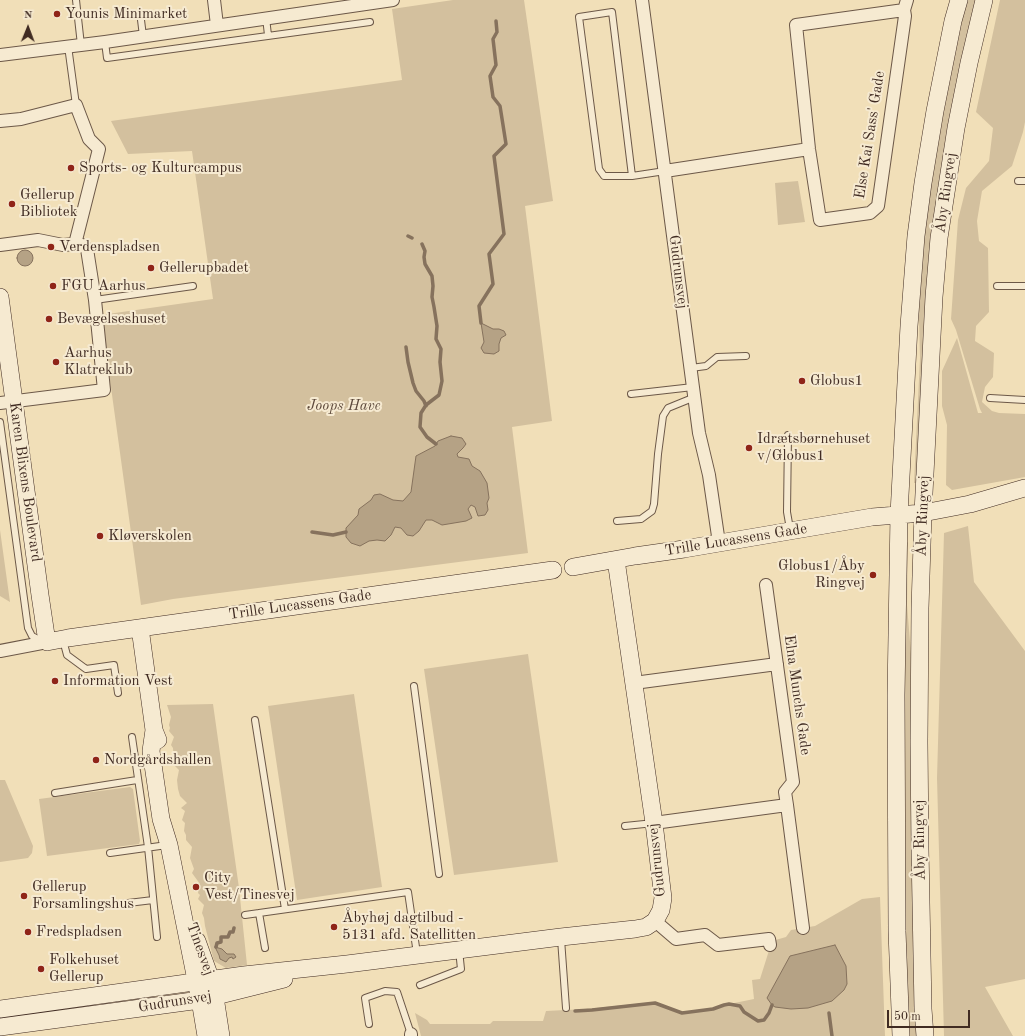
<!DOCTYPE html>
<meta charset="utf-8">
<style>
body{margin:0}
#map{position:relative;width:1025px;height:1036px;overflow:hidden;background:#f1dfb8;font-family:"Old Standard TT",serif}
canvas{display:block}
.north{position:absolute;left:8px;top:8px;width:40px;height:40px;-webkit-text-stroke:3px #f6ead1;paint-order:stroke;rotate:1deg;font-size:11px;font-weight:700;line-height:16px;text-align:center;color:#402b22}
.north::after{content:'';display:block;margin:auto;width:14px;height:18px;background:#402b22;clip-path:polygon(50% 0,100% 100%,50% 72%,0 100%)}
.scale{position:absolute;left:887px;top:1010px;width:83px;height:18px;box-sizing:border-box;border:2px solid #402b22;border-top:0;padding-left:5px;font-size:12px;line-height:14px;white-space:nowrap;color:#402b22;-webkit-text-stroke:3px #f6ead1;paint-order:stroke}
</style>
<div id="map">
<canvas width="1025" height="1036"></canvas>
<div class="north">N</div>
<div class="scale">50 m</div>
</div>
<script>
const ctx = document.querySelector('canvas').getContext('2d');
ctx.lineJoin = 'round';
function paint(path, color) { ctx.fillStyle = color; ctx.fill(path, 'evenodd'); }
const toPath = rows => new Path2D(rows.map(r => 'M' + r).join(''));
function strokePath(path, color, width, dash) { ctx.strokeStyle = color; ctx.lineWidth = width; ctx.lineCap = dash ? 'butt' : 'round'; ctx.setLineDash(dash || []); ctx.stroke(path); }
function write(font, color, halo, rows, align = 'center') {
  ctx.font = font + ' "Old Standard TT",serif'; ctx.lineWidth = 4; ctx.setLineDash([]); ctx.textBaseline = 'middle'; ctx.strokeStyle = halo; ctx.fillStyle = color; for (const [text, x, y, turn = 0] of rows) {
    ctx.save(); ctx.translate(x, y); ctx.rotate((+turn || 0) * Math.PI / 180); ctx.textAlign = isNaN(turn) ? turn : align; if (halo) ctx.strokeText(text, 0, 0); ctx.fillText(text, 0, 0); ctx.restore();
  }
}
paint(toPath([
 [453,0,524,0,553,201,525,206,552,421,512,427,528,553,173,599,141,605,101,315,213,299,192,151,128,154,111,121,402,80,392,9],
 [966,0,976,0,917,483,914,483,920,358,918,282,929,187,952,60],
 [1000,0,1025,0,1025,122,1023,132,1012,166,982,191,977,221,979,241,988,248,989,312,976,326,975,341,994,353,993,377,985,387,982,402,992,411,999,413,1025,414,1025,477,952,490,946,485,947,425,942,406,942,371,957,338,978,413,982,413,980,409,956,330,951,319,958,220,966,188,989,161,993,128,976,112],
 [798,181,805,222,778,225,775,183],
 [968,526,974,582,1025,651,1025,979,985,987,1013,1036,944,1036,937,778,944,533],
 [0,530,10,602,0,596],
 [908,542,907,605,911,654,913,665,918,1036,908,1036,905,945,903,762,906,543],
 [528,654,558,862,454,875,424,669],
 [354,694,382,887,297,900,268,706],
 [213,704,239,888,247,965,226,968,214,961,205,926,204,918,202,913,204,905,198,899,200,895,198,893,200,884,192,873,194,869,190,858,192,847,186,840,186,835,184,831,185,823,182,820,185,811,181,808,187,803,180,796,178,789,177,780,179,770,174,765,173,748,171,745,174,737,169,731,170,728,169,725,171,717,167,705],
 [0,780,5,780,33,846,32,853,28,858,0,862],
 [130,787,133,789,140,841,139,844,47,856,39,799],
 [880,897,885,1036,421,1036,415,1013,427,1020,430,1024,490,1024,493,1021,543,1021,546,1011,585,1009,655,1002,683,1012,705,1009,754,999,752,980,760,979,772,941,786,937,791,930,815,926,862,899],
 [82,1004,83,1006,83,1008,0,1021,0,1015]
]), '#d3c09e');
const water = toPath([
 '17 258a8 8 0 1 1 16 0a8 8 0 1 1-16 0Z',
 [481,323,493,329,499,329,504,331,506,335,501,338,499,344,499,351,494,354,484,353,481,348,484,342,481,323],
 [451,436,462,438,466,444,463,448,457,454,458,457,469,459,472,466,480,471,487,483,489,498,487,503,488,510,485,515,478,516,475,507,471,505,468,509,472,518,466,521,442,525,432,520,426,520,419,531,413,536,407,535,401,528,395,527,391,535,385,541,377,540,369,541,360,546,351,543,346,537,346,528,358,515,359,509,371,500,374,495,380,494,393,500,403,501,411,492,416,456,435,446,438,441,451,436],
 [835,945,846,966,847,984,844,990,832,1001,808,1008,791,1009,775,1007,772,1005,767,998,790,956,835,945],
 [215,947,222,949,227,954,234,954,236,957,233,959,232,957,229,958,226,962,220,959,219,955,215,947]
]);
paint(water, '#b5a285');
strokePath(water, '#86725d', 1);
strokePath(toPath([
 [408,236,412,238],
 [422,244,425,251,424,257,425,264,432,276,433,286,432,297,434,307,437,326,436,339,441,349,440,362,442,381,439,395,426,405,421,413,420,427,427,437,436,444],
 [481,323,479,306,493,284,489,254,504,234,494,156,506,144,500,106,493,97,490,76,496,65,493,39,497,32,496,21],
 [406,347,408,362,413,383,416,391,424,401,426,406],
 [312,532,333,535,346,532],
 [216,947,217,943,221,942,221,937,228,937,230,932,233,932,234,928],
 [575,1011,592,1010,655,1003,682,1013,713,1009,724,1005,729,1004,740,1006,744,1012,758,1021,764,1020,769,1013,772,1005],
 [829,1013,832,1036]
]), '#86725d', 3.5);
const lane = toPath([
 [76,0,81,45],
 [266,18,268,35],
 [141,20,143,36],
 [105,42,107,58,370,22],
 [68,46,76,105],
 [632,176,612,12,579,17,599,169,604,176,632,176,665,171],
 [1018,181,1025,181],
 [997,286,1025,286],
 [95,300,193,286],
 [691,368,706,366,717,357,746,356],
 [631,394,693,387],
 [990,398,1025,400],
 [0,422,28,628,32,636,42,641],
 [788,435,787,512,790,529],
 [617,521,641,519,652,511,654,504,658,454,663,416,668,408,695,397],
 [63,640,67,655,86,669,114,665,118,693],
 [414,686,439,874],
 [255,720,285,909],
 [132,737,148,847,157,937],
 [55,793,137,780],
 [625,826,654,823],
 [110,853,167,845],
 [120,904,153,900],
 [259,913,265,948],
 [245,915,408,892,417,954],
 [561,939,566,1008],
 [420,985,461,969,459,950],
 [369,1024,365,998,385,991,397,992,411,1034]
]);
const street = toPath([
 [214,0,217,25],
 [642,0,699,433,709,475,719,543],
 [904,10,905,16,878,206,870,213,820,220,809,149,796,25,904,10,907,0],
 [0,55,105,42,393,0],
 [0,121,21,119,76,105,89,139,99,149,75,244],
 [665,171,809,149],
 [0,245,38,240,63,245,75,244,82,245,87,249,95,300,104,390,0,403],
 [766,585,793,782,785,792,787,805],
 [0,651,47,642],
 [634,683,777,664],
 [654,823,787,805,803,928],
 [655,921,676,939,705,935,718,945,769,939,770,945],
 [411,1034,411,1036]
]);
const secondary = toPath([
 [0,297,40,595,47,642,68,638,553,570],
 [573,567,635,556,684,549,872,517,923,513,970,504,1025,488],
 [140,628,154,730,158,740],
 [154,730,151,751,161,819,169,845,200,1000,206,1036],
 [197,941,211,980,215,997,221,1036],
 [0,1009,244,975,347,964,561,937,635,929,646,927,655,921,661,910,663,898,654,823,616,560],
 [0,1027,200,1000,284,979],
 [901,1036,897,931,896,695,899,514,909,326,916,236,923,183,935,111,953,21,959,0],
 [925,1036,923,1009,920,849,919,742,920,608,923,513,934,297,939,238,956,128,969,63,984,0]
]);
strokePath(lane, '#6c5848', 8);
strokePath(street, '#6c5848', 14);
strokePath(secondary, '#402b22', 18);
strokePath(lane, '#f6ead1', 6);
strokePath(street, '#f6ead1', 12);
strokePath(secondary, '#f6ead1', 17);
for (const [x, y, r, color] of [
 [57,14,4,"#8f2418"],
 [71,168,4,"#8f2418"],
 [12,204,4,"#8f2418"],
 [51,247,4,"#8f2418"],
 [151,268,4,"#8f2418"],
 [53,286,4,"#8f2418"],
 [49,319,4,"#8f2418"],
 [56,362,4,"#8f2418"],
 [802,381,4,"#8f2418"],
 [749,448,4,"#8f2418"],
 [100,536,4,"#8f2418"],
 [873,575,4,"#8f2418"],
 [55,681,4,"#8f2418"],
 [96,760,4,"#8f2418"],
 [196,887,4,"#8f2418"],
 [24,896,4,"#8f2418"],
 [334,927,4,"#8f2418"],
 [28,932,4,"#8f2418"],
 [41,969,4,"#8f2418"]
]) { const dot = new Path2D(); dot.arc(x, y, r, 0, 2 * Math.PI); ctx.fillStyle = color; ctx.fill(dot); strokePath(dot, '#f6ead1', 1.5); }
write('15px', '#402b22', '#f6ead1', [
 ["Younis Minimarket",65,14],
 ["Sports- og Kulturcampus",79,168],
 ["Gellerup",20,195],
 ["Bibliotek",20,212],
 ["Verdenspladsen",59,247],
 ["Gellerupbadet",159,268],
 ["FGU Aarhus",61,286],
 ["Bevægelseshuset",57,319],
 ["Aarhus",64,353],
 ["Klatreklub",64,370],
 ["Globus1",810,381],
 ["Idrætsbørnehuset",757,439],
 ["v/Globus1",757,456],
 ["Kløverskolen",108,536],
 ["Globus1/Åby",865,566,"right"],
 ["Ringvej",865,583,"right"],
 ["Information Vest",63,681],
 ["Nordgårdshallen",104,760],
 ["City",204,878],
 ["Vest/Tinesvej",204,895],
 ["Gellerup",32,887],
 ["Forsamlingshus",32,904],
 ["Åbyhøj dagtilbud -",342,918],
 ["5131 afd. Satellitten",342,935],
 ["Fredspladsen",36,932],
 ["Folkehuset",49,960],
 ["Gellerup",49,977]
], 'left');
write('15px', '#402b22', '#f6ead1', [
 ["Else Kai Sass' Gade",870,135,-81],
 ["Åby Ringvej",946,193,-82],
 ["Gudrunsvej",678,272,83],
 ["Karen Blixens Boulevard",25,482,82],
 ["Åby Ringvej",923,516,-88],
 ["Trille Lucassens Gade",736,540,-9],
 ["Trille Lucassens Gade",300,605,-8],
 ["Elna Munchs Gade",797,695,82],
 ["Åby Ringvej",920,840,-91],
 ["Gudrunsvej",657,860,-96],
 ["Tinesvej",200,949,70],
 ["Gudrunsvej",175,1002,-9]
]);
write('italic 15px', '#5d493b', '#f6ead1', [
 ["Joops Have",344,406]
]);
</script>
